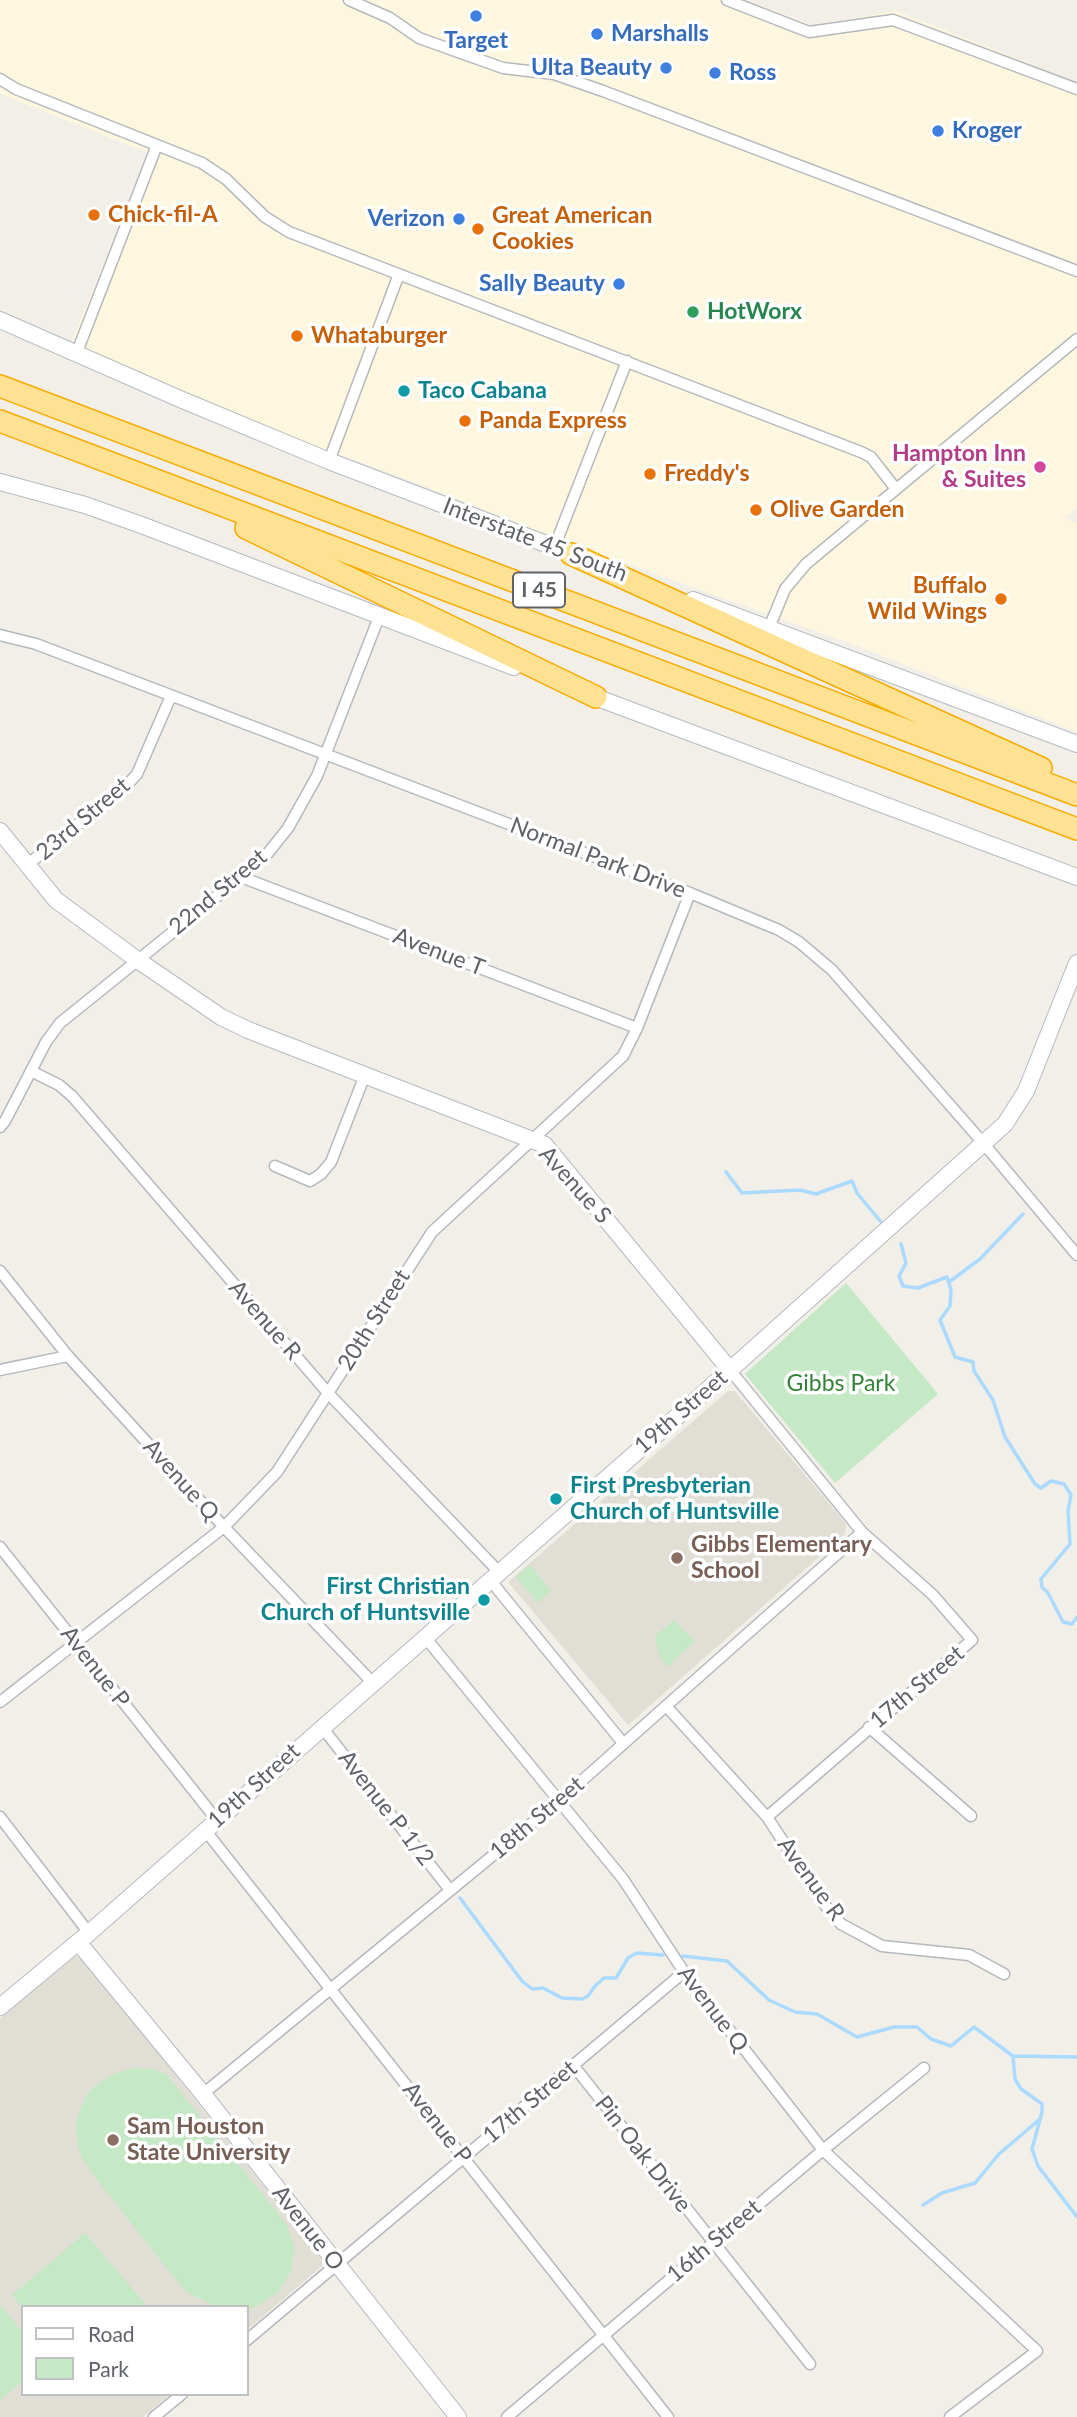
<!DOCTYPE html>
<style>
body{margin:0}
#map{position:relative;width:1077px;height:2417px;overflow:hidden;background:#f1efe8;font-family:Lato,sans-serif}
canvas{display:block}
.legend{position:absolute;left:21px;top:2305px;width:228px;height:91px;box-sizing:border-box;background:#fff;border:2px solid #bfc1c3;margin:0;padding:9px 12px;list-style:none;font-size:21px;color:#5f6368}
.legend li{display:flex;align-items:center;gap:14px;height:35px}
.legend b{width:35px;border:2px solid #bfc1c3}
</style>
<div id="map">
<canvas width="1077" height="2417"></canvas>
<ul class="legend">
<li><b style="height:9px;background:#fff"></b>Road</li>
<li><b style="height:19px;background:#c5e8c5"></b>Park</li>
</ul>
</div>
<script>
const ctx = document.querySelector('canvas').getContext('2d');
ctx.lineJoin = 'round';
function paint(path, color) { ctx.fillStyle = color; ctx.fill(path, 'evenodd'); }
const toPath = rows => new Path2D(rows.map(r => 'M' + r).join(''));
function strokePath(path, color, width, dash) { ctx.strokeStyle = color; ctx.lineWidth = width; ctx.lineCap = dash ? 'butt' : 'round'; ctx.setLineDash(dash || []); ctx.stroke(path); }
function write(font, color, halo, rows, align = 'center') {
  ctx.font = font + ' Lato,sans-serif'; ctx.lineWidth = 7; ctx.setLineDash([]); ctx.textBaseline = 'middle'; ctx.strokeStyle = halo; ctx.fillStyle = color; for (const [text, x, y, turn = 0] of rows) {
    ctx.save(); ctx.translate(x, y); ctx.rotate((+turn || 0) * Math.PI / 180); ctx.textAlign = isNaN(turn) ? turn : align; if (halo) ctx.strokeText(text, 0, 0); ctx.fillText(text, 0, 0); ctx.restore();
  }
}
paint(toPath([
 [0,0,747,0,812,25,896,11,1077,82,1077,507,1065,518,1077,523,1077,732,852,644,585,549,393,474,66,356,148,153,6,96,0,92]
]), '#fef7e0');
paint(toPath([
 [728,1391,735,1391,846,1524,845,1534,628,1725,508,1582],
 [75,1956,84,1960,323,2261,322,2266,247,2330,247,2307,23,2307,23,2394,170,2394,143,2417,0,2417,0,2018]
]), '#e1ded6');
paint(toPath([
 [846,1283,938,1394,835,1483,745,1374],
 [530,1565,551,1591,538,1603,516,1577],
 [674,1620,695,1641,667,1667,659,1656,655,1636],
 [133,2068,152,2069,166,2074,287,2225,294,2247,291,2271,279,2291,260,2305,247,2309,247,2307,217,2307,185,2291,98,2181,83,2160,78,2147,76,2128,78,2116,85,2098,93,2088,109,2076],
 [85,2233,148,2307,23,2308,12,2295],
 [0,2304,23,2333,23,2381,0,2400]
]), '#c5e8c5');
strokePath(toPath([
 [726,1172,742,1193,800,1190,816,1194,852,1181,857,1193,881,1222],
 [901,1244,906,1263,899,1276,903,1286,918,1288,947,1277,951,1290,950,1306,940,1320,955,1357,973,1362,974,1371,993,1400,1005,1437,1035,1484,1041,1488,1051,1481,1064,1484,1071,1495,1068,1511,1070,1544,1041,1579,1042,1587,1048,1593,1063,1622,1072,1624,1077,1617],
 [949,1282,980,1259,1023,1214],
 [460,1898,522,1981,532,1989,543,1988,562,1998,582,1999,588,1996,595,1986,604,1978,616,1978,628,1958,637,1953,663,1955],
 [683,1956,727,1961,769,2000,795,2012,817,2014,857,2037,894,2027,917,2027,931,2039,951,2046,974,2027,1013,2056],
 [1077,2057,1013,2056,1015,2079,1021,2089,1042,2104,1042,2112,1032,2149,1038,2166,1077,2217],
 [923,2205,942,2193,975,2183,999,2154,1040,2119]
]), '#aadaff', 3.5);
const street = toPath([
 [349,0,390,18,419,38,503,68,554,74,603,91,1077,271],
 [727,0,809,32,893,20,1077,89],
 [0,79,16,89,202,163,226,179,265,217,289,232,861,452,871,457,896,489],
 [77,352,157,145],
 [329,461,399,274],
 [554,548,627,361],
 [769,628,785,589,806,564,1077,339],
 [0,635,36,644,690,893,779,930,799,942,832,970,984,1144,1077,1255],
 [27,865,127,785,137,774,171,696],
 [241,877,637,1028],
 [31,1071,59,1085,72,1096,328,1393,499,1572],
 [0,1127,5,1121,46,1042,60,1023,241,877,268,853,288,828,317,776,379,617],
 [275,1166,310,1181,321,1174,331,1162,365,1075],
 [0,1271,68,1356,224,1527,372,1682],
 [0,1370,68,1356],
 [730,1370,862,1532,933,1595,972,1640,767,1817],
 [0,1547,216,1819],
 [490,1580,623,1743],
 [424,1636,623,1879,684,1972,823,2150,1037,2351,950,2417],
 [0,1702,224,1527,277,1472,432,1232,623,1056,637,1028,690,893],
 [666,1706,767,1817,825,1905,841,1924,882,1946,969,1955,1004,1974],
 [321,1726,450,1890],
 [869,1727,971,1816],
 [0,1817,89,1933],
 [205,1830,668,2417],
 [573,2065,810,2364],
 [203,2094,559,1801,862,1532],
 [247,2340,684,1972],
 [154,2417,182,2394],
 [507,2417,823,2150,924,2068]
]);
const secondary = toPath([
 [0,320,180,399,329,461,580,557],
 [0,482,85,505,144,526,514,667],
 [693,600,1077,744],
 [587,694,1077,877],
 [0,831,56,900,136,959,221,1017,248,1030,545,1145,730,1370],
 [78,1942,203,2094,458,2417],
 [0,2007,89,1933,730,1370,1005,1124,1026,1091,1077,963]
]);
const highway = toPath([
 [0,386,1077,795],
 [0,421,1077,829],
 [246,528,596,697],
 [571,554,1041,768]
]);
strokePath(street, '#b5b8bc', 13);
strokePath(secondary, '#b6babf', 18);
strokePath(highway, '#f9ab00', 24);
strokePath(street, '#fff', 10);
strokePath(secondary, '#fff', 16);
strokePath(highway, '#fde293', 21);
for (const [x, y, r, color] of [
 [476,16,7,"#3f7fe0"],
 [597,34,7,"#3f7fe0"],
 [666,68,7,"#3f7fe0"],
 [715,73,7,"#3f7fe0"],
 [938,131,7,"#3f7fe0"],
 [94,215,7,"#e8710a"],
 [459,219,7,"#3f7fe0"],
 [478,229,7,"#e8710a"],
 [619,284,7,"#3f7fe0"],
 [693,312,7,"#2e9e5b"],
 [297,336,7,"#e8710a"],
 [404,391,7,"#0f9aa8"],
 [465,421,7,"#e8710a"],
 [1040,467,7,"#d1479c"],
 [650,474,7,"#e8710a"],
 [756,510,7,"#e8710a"],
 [1001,599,7,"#e8710a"],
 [556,1499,7,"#0f9aa8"],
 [677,1558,7,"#8d6e63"],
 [484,1600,7,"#0f9aa8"],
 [113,2140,7,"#8d6e63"]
]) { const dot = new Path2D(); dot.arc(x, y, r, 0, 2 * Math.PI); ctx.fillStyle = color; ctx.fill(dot); strokePath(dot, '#fff', 2.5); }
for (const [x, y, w] of [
 [539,590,52]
]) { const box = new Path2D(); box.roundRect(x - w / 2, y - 17.5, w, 35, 5); ctx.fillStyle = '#fff'; ctx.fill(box); strokePath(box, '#5f6368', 2); }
write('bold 21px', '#5f6368', null, [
 ["I 45",539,590]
]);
write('bold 23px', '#366cbe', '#fff', [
 ["Marshalls",611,34],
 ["Target",476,41,"center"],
 ["Ulta Beauty",652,68,"right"],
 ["Ross",729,73],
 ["Kroger",952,131],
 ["Verizon",445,219,"right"],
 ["Sally Beauty",605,284,"right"]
], 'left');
write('bold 23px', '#c56008', '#fff', [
 ["Chick-fil-A",108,215],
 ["Great American",492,216],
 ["Cookies",492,242],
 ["Whataburger",311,336],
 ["Panda Express",479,421],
 ["Freddy's",664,474],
 ["Olive Garden",770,510],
 ["Buffalo",987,586,"right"],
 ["Wild Wings",987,612,"right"]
], 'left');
write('bold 23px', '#27864d', '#fff', [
 ["HotWorx",707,312]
], 'left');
write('bold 23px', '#0d838f', '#fff', [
 ["Taco Cabana",418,391],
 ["First Presbyterian",570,1486],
 ["Church of Huntsville",570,1512],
 ["First Christian",470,1587,"right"],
 ["Church of Huntsville",470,1613,"right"]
], 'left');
write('bold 23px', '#b23c85', '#fff', [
 ["Hampton Inn",1026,454],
 ["& Suites",1026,480]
], 'right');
write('23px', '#5f6368', '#fff', [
 ["Interstate 45 South",535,540,21],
 ["23rd Street",83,819,-40],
 ["Normal Park Drive",598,858,21],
 ["22nd Street",218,892,-40],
 ["Avenue T",439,952,21],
 ["Avenue S",575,1185,48],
 ["Avenue R",265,1320,49],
 ["20th Street",374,1320,-58],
 ["19th Street",681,1412,-41],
 ["Avenue Q",181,1480,48],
 ["Avenue P",95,1667,52],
 ["17th Street",917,1687,-40],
 ["19th Street",254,1786,-42],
 ["Avenue P 1/2",386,1808,52],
 ["18th Street",537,1818,-40],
 ["Avenue R",811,1879,54],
 ["Avenue Q",713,2009,53],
 ["17th Street",530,2102,-40],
 ["Avenue P",437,2123,52],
 ["Pin Oak Drive",643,2154,52],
 ["Avenue O",308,2228,52],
 ["16th Street",714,2241,-40]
]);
write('23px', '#348238', '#fff', [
 ["Gibbs Park",841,1384]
]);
write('bold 23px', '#785e54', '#fff', [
 ["Gibbs Elementary",691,1545],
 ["School",691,1571],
 ["Sam Houston",127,2127],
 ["State University",127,2153]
], 'left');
</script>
